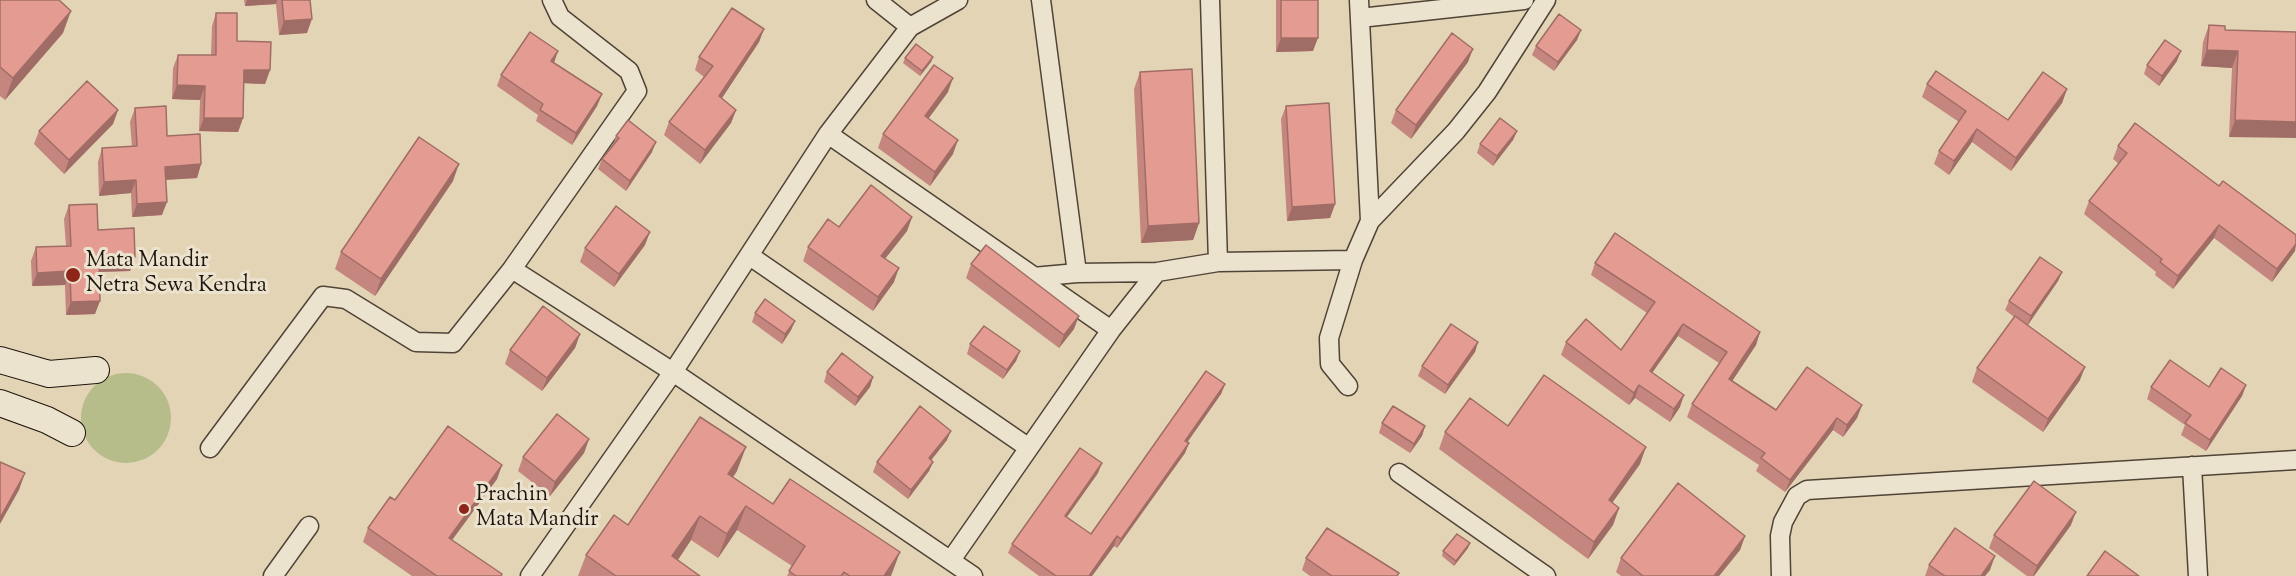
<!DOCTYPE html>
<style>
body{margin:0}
canvas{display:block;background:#e2d4b5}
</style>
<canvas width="2296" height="576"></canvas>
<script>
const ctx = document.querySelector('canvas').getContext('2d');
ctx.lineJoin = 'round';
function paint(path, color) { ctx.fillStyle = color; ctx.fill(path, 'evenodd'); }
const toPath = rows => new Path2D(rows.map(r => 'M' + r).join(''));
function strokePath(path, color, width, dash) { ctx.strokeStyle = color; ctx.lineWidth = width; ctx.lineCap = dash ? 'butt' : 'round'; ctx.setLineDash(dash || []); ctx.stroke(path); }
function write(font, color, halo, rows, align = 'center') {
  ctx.font = font + ' "Sorts Mill Goudy",serif'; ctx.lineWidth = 6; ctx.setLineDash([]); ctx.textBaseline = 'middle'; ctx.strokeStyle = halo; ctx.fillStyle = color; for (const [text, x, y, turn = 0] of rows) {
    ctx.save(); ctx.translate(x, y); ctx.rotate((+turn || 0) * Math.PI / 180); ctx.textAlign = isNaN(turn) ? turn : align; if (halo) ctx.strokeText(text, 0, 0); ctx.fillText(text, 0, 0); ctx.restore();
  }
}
paint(toPath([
 '81 418a45 45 0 1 1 90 0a45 45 0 1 1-90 0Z'
]), '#b7bc8b');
const minor = toPath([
 [876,0,910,27],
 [1041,0,1077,273],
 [1210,0,1218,262],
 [1359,0,1370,221],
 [1360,18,1524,0],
 [828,134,1111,330],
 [750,256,1029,448],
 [512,269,673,372,973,576],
 [1033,277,1077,273,1157,272,1218,262,1353,260],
 [1348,386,1330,364,1329,338,1353,260,1370,221,1456,131,1487,92,1546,0],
 [210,448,323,296,346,299,416,342,453,343,512,269,637,91,629,71,560,17,552,0],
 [2192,466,2198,576],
 [1399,473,1546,576],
 [951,560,1111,330,1157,272],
 [273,576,309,526],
 [530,576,673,372,828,134,910,27,958,0],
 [1781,576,1780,536,1783,522,1797,496,1807,490,2296,460]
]);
const secondary = toPath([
 [0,360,49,374,96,370],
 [0,403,47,420,72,433]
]);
strokePath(minor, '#4f4437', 21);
strokePath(secondary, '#1e140d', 28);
strokePath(minor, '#ece3cf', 18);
strokePath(secondary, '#ece3cf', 26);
paint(toPath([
 [0,0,63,33,5,100,0,96],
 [244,0,310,0,307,33,279,35,276,4,245,6],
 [1276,0,1318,0,1313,51,1276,52],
 [216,13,237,41,270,70,265,84,244,83,243,118,238,132,199,131,200,100,172,99,173,68,178,55,211,55,212,26],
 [2209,25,2225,30,2296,32,2229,137,2232,68,2201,66,2203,42],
 [764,29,759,42,722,98,736,110,731,123,700,164,664,135,669,122,704,77,695,70,699,57],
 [1581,30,1577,40,1554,71,1532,55,1536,46],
 [933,57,931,62,920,76,903,63,905,58],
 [2177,61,2159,86,2144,74,2147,65],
 [1468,62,1411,139,1391,123,1396,110],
 [554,63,602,94,597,106,572,145,536,121,538,115,497,86,501,75],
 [1140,72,1199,223,1193,240,1141,243,1134,89],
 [1927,84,2008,120,2067,89,2062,103,2011,171,1972,142,1949,175,1934,164,1939,151,1959,122,1922,97],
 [948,92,928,119,953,154,930,186,878,148,883,134],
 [1286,106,1335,204,1330,218,1287,221,1281,119],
 [135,108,167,136,201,164,197,178,166,180,162,215,132,217,131,193,99,196,98,162,102,148,132,147,130,122],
 [118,110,113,124,64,174,34,144,39,131],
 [1517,131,1513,140,1493,166,1477,153,1480,144],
 [616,136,652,152,626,191,598,169,602,159,613,145],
 [2118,146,2219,186,2296,235,2295,251,2272,282,2214,238,2173,289,2155,275,2156,272,2084,214,2089,201,2119,164,2113,159],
 [453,181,375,296,335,269,341,252],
 [69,205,98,230,135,257,130,271,99,272,95,314,66,315,65,285,32,286,31,261,36,247,66,246,64,219],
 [912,217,907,231,885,259,894,282,873,311,803,261,808,247,839,227],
 [645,245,614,287,580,262,585,248],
 [1595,263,1760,332,1756,345,1732,381,1776,410,1862,405,1857,418,1843,437,1833,430,1785,492,1756,471,1759,465,1687,417,1692,404,1719,363,1678,336,1652,373,1680,407,1670,422,1635,398,1629,405,1561,355,1566,342,1621,350,1647,313,1591,275],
 [971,264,1074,329,1059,348,966,278],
 [2062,272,2058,281,2028,325,2080,380,2043,432,1972,382,1977,368,2014,317,2005,310,2009,301],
 [755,313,795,321,791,330,782,344,752,322],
 [580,334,575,348,542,391,505,364,510,350],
 [1478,342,1475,352,1445,394,1418,376,1422,366],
 [970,344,1020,351,1016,361,1003,379,967,354],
 [827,372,873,377,870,387,855,406,824,382],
 [1225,384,1221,394,1187,442,1189,443,1185,453,1117,548,1114,546,1092,576,1039,576,1008,553,1012,544,1098,473,1067,517,1091,534],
 [2246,385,2242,396,2206,451,2181,435,2185,425,2147,399,2151,387,2209,387],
 [1382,423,1425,426,1422,436,1410,453,1379,433],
 [1508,426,1640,464,1612,503,1619,508,1613,525,1588,559,1439,449,1445,432],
 [589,439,584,453,550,496,518,471,523,457],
 [947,440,931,460,933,462,929,471,908,499,873,472,877,462],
 [502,465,497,479,452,540,501,576,412,576,363,542,368,528,395,500],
 [737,471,733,477,773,504,891,576,787,576,792,566,737,530,718,558,691,540,678,560,700,576,578,576,586,555,628,525],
 [2071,525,2034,576,2027,576,1989,548,1994,535],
 [1745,536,1740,550,1719,576,1621,576,1616,572,1621,558],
 [1468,548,1454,566,1442,556,1443,551],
 [1306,558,1398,576,1310,576,1302,570],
 [1929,565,1990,570,1985,576,1925,576]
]), '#c4867e');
paint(toPath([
 [247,0,277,0,276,4,245,6],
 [71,11,63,33,5,100,13,78],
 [312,19,307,33,279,35,284,21],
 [764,29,759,42,714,110,719,96],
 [1581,30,1577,40,1554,71,1558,62],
 [1281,38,1318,38,1313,51,1276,52],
 [1473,49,1468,62,1411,139,1416,125],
 [2207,50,2238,51,2232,68,2201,66],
 [558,51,554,63,551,61],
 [2181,51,2177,61,2159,86,2162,76],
 [933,57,931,62,920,76,922,71],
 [244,70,270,70,265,84,239,83],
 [953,78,948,92,920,130,925,116],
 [177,85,205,86,200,100,172,99],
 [2067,89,2062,103,2011,171,2016,158],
 [602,94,597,106,572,145,576,133],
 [118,110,113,124,64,174,69,160],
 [736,110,731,123,700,164,705,150],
 [204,118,243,118,238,132,199,131],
 [2235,120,2296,122,2296,138,2229,137],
 [1977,129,1972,142,1949,175,1954,161],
 [1517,131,1513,140,1493,166,1497,156],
 [958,140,953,154,930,186,935,172],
 [656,142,652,152,626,191,630,181],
 [201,164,197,178,160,180,165,167],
 [459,164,453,181,375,296,381,279],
 [136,180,131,193,99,196,104,182],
 [167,202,162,215,132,217,137,204],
 [1335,204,1330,218,1287,221,1292,207],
 [912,217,907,231,876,270,881,256],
 [1199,223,1193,240,1141,243,1148,226],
 [2219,225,2214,238,2173,289,2178,276],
 [650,232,645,245,614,287,619,274],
 [2296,244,2295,251,2272,282,2277,269],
 [135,257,130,271,94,272,99,259],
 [899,268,894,282,873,311,878,297],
 [70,271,65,285,32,286,37,273],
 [2062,272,2058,281,2027,326,2031,316],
 [100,301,95,314,66,315,71,302],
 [1079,316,1074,329,1059,348,1064,335],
 [795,321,791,330,782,344,785,334],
 [1683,324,1678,336,1645,383,1650,371],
 [1760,332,1756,345,1725,392,1729,379],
 [580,334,575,348,542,391,547,378],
 [1478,342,1475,352,1445,394,1448,385],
 [1020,351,1016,361,1003,379,1007,370],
 [2085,367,2080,380,2043,432,2048,419],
 [873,377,870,387,855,406,858,397],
 [1225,384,1221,394,1182,450,1185,441],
 [1639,385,1635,398,1629,405,1634,393],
 [2246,385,2242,396,2206,451,2210,440],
 [1684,395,1680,407,1670,422,1674,409],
 [1862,405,1857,418,1843,437,1847,425],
 [1837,418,1833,430,1785,492,1790,480],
 [1425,426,1422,436,1410,453,1414,444],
 [951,431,947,440,925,468,929,458],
 [589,439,584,453,550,496,555,482],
 [1189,443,1185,453,1117,548,1121,539],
 [746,447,737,471,719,498,728,474],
 [1646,447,1640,464,1602,517,1609,500],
 [933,462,929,471,908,499,911,490],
 [1102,463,1098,473,1061,525,1065,516],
 [502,465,497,479,444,551,449,538],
 [25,473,19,490,0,524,0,518],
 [746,506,737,530,718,558,727,534],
 [1619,508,1613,525,1588,559,1594,542],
 [2076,512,2071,525,2034,576,2033,576,2037,566],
 [700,516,691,540,667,576,672,556],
 [1117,536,1114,546,1092,576,1089,576],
 [1745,536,1740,550,1719,576,1714,576],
 [1470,543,1468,548,1454,566,1456,561],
 [900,552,891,576,884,576],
 [1995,556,1990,570,1985,576,1981,576]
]), '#a06d66');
const building = toPath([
 [0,0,59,0,71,11,13,78,0,67,0,0],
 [282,0,310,0,312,19,284,21,282,0],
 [1281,0,1318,0,1318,38,1281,38,1281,0],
 [732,8,764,29,719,96,736,110,705,150,669,122,713,66,699,57,732,8],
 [216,13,237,13,237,41,271,42,270,70,244,70,243,118,204,118,205,86,177,85,178,55,216,55,216,13],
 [1559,14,1581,30,1558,62,1536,46,1559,14],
 [2209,25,2225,26,2225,30,2296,32,2296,122,2235,120,2238,51,2207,50,2209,25],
 [530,32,558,51,551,61,602,94,576,133,540,110,543,104,501,75,530,32],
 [1452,33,1473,49,1416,125,1396,110,1452,33],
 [2165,40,2181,51,2162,76,2147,65,2165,40],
 [916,44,933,57,922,71,905,58,916,44],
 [934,65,953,78,925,116,958,140,935,172,883,134,934,65],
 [1192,69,1199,223,1148,226,1140,72,1192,69],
 [1936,71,2008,120,2043,72,2067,89,2016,158,1977,129,1954,161,1939,151,1966,111,1927,84,1936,71],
 [87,81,118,110,69,160,39,131,87,81],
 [1329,103,1335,204,1292,207,1286,106,1329,103],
 [166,106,167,136,200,134,201,164,165,167,167,202,137,204,136,180,104,182,102,148,137,146,135,108,166,106],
 [1500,118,1517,131,1497,156,1480,144,1500,118],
 [628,120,656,142,630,181,602,159,619,138,616,136,628,120],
 [2135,123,2219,186,2223,181,2296,235,2296,244,2277,269,2219,225,2178,276,2160,262,2162,259,2089,201,2127,153,2118,146,2135,123],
 [419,137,459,164,381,279,341,252,419,137],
 [871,185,912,217,881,256,899,268,878,297,808,247,828,219,839,227,871,185],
 [97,204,98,230,134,228,135,257,99,259,100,301,71,302,70,271,37,273,36,247,71,246,69,205,97,204],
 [616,206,650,232,619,274,585,248,616,206],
 [1615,233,1760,332,1729,379,1776,410,1807,367,1862,405,1847,425,1837,418,1790,480,1761,458,1765,453,1692,404,1727,352,1683,324,1650,371,1684,395,1674,409,1639,385,1634,393,1566,342,1586,319,1621,350,1655,302,1595,263,1615,233],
 [986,245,1079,316,1064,335,971,264,986,245],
 [2040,257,2062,272,2031,316,2009,301,2040,257],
 [765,299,795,321,785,334,755,313,765,299],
 [543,306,580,334,547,378,510,350,543,306],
 [2015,316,2085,367,2048,419,1977,368,2015,316],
 [1451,324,1478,342,1448,385,1422,366,1451,324],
 [984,326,1020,351,1007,370,970,344,984,326],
 [842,353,873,377,858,397,827,372,842,353],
 [2170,360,2209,387,2221,368,2246,385,2210,440,2185,423,2191,415,2151,387,2170,360],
 [1206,371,1225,384,1185,441,1189,443,1121,539,1117,536,1089,576,1056,576,1012,544,1080,448,1102,463,1065,516,1091,534,1206,371],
 [1544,375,1646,447,1609,500,1619,508,1594,542,1445,432,1470,398,1508,426,1544,375],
 [920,406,951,431,929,458,933,462,911,490,877,462,920,406],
 [1393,406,1425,426,1414,444,1382,423,1393,406],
 [557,414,589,439,555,482,523,457,557,414],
 [700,417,746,447,728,474,773,504,790,479,900,552,884,576,850,576,844,572,841,576,796,576,789,571,805,546,746,506,727,534,700,516,672,556,700,576,616,576,586,555,614,515,628,525,700,417],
 [448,426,502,465,449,538,502,574,501,576,437,576,368,528,390,497,395,500,448,426],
 [0,462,25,473,0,518,0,462],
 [2034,481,2076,512,2037,566,1994,535,2034,481],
 [1678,483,1745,536,1714,576,1643,576,1621,558,1678,483],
 [1327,528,1399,573,1397,576,1332,576,1306,558,1327,528],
 [1955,528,1995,556,1981,576,1945,576,1929,565,1955,528],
 [1457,534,1470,543,1456,561,1443,551,1457,534],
 [2105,551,2139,576,2087,576,2105,551]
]);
paint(building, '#e49c92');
strokePath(building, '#a06d66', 1.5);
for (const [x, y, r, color] of [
 [73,275,8,"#8f2418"],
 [464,509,6,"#8f2418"]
]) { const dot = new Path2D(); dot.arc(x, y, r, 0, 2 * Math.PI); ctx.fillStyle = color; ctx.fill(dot); strokePath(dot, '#ece3cf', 2); }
write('22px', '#1e140d', '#ece3cf', [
 ["Mata Mandir",86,262],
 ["Netra Sewa Kendra",86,287],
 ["Prachin",476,496],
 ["Mata Mandir",476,521]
], 'left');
</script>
